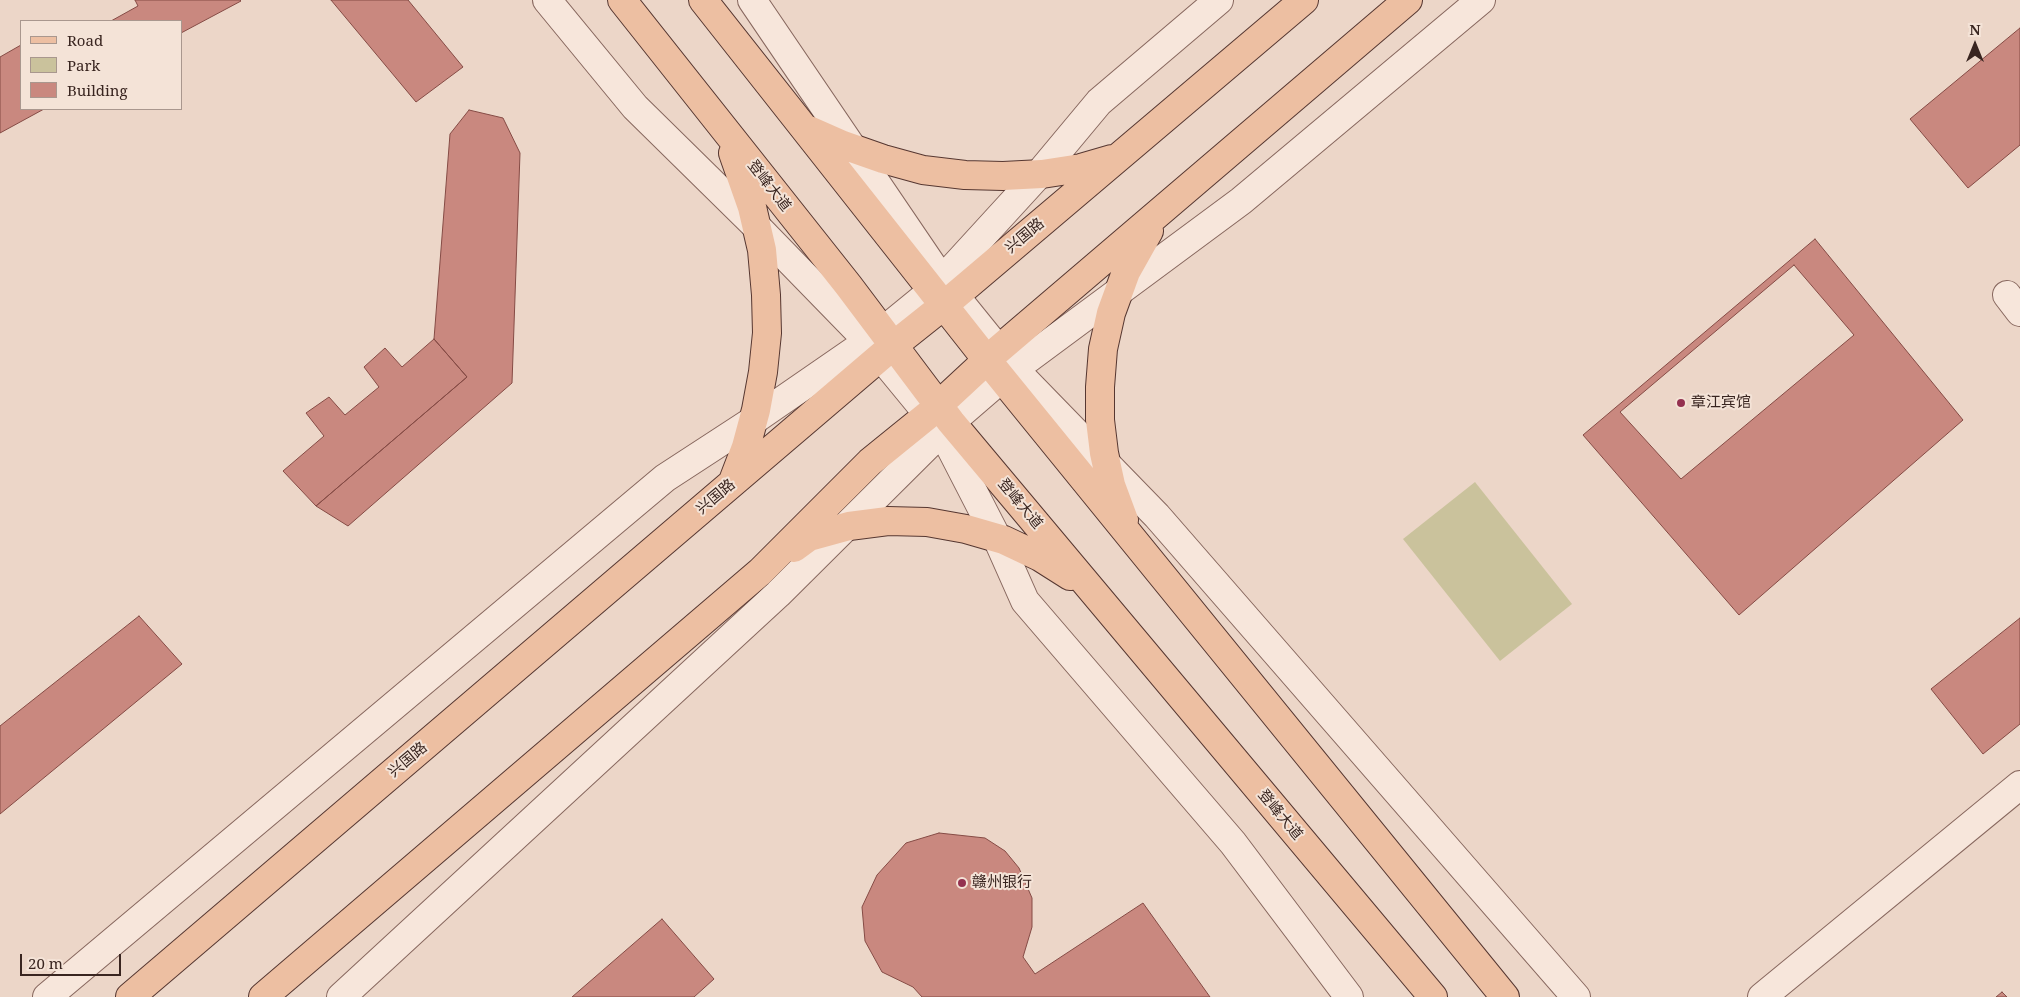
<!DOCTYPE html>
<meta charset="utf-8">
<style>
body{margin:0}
#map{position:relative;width:2020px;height:997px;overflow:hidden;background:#ecd6c8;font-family:"Noto Serif",serif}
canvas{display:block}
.legend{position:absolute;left:20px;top:20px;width:162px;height:90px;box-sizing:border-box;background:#f4e3d7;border:1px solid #a9978e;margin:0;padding:6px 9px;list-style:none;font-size:15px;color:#392520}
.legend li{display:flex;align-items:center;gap:10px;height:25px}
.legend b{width:25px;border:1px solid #a9978e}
.north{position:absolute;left:1950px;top:20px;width:50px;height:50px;-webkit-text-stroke:4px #f4e3d7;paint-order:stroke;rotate:0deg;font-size:14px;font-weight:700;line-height:20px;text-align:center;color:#392520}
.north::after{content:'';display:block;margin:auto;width:18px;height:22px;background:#392520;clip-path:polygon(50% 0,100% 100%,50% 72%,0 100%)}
.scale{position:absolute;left:20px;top:954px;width:101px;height:22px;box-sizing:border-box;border:2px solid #392520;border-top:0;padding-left:6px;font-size:15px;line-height:18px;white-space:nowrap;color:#392520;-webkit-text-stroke:4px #f4e3d7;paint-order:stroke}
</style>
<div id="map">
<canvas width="2020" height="997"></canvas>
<ul class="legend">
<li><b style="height:6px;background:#edbfa2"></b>Road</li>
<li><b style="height:14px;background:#cac29c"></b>Park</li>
<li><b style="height:14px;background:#c9887f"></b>Building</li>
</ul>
<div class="north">N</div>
<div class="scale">20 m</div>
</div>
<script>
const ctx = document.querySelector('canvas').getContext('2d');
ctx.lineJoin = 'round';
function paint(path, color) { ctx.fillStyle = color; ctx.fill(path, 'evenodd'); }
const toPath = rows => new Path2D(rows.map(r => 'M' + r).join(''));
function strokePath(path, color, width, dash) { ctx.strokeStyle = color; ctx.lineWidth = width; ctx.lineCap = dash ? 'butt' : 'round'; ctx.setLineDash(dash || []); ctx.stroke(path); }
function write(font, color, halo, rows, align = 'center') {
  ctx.font = font + ' "Noto Serif","Noto Sans SC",serif'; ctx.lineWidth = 4; ctx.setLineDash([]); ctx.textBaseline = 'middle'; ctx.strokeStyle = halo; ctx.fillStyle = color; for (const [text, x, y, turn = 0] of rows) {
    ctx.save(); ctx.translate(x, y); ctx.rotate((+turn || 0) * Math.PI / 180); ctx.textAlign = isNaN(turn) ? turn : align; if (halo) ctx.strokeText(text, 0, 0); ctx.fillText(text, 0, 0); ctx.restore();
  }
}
paint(toPath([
 [1475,482,1572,604,1500,661,1403,539]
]), '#cac29c');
const building = toPath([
 [135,0,240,0,241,1,181,33,181,21,111,21,138,6,135,0],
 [331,0,408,0,463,67,416,102,331,0],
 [2020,28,2020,145,1968,188,1910,119,2020,28],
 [21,45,21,109,44,109,0,133,0,57,21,45],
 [469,110,503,118,520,153,512,383,348,526,316,506,467,377,434,339,450,134,469,110],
 [1815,239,1963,420,1739,615,1583,435,1815,239],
 [1794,265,1854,335,1681,479,1620,412,1794,265],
 [434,339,467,377,316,506,283,471,324,436,306,413,329,397,345,415,379,387,364,367,385,348,402,367,434,339],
 [139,616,182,664,0,814,0,726,139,616],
 [2020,618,2020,724,1983,754,1931,689,2020,618],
 [939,833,985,838,1005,851,1019,868,1032,898,1032,927,1023,957,1035,974,1143,903,1210,997,922,997,913,987,882,972,865,941,862,907,877,875,906,843,939,833],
 [662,919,714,979,694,997,572,997,662,919],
 [2002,992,2007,997,1996,997,2002,992]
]);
paint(building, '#c9887f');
strokePath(building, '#854b45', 1);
const minor = toPath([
 [2007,295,2020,312],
 [1762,997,2020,785]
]);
const tertiary = toPath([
 [547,0,635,107,756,226,868,341,942,431,997,538,1025,601,1233,843,1349,997],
 [752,0,942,280,1014,369,1157,516,1576,997],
 [47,997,665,478,754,420,883,331,932,291,1039,174,1099,102,1219,0],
 [341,997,778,594,951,422,1002,378,1241,201,1481,0]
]);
const primary = toPath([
 [622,0,848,285,951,422,1433,997],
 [703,0,987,360,1505,997],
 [809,130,843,145,883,159,923,170,965,175,1003,176,1042,174,1081,168,1112,159],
 [733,153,752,207,762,250,766,295,767,333,763,372,756,410,746,447,733,481],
 [1124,520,1111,485,1104,453,1100,420,1100,387,1103,349,1111,313,1126,272,1149,231],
 [794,548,809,537,849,526,888,521,927,522,966,529,1004,540,1040,557,1070,576],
 [130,997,894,345,943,306,1304,0],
 [263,997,760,572,870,462,928,415,998,350,1408,0]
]);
strokePath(minor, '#87675e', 30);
strokePath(tertiary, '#87675e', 30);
strokePath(primary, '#563731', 30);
strokePath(minor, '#f7e6db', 28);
strokePath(tertiary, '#f7e6db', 28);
strokePath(primary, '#edbfa2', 28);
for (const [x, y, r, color] of [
 [1681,403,5,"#94304f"],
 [962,883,5,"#94304f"]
]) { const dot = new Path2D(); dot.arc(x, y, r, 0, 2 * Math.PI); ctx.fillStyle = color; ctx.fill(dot); strokePath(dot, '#f4e3d7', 2); }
write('15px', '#392520', '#f4e3d7', [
 ["登峰大道",769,186,52],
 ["兴国路",1025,236,-40],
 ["兴国路",716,497,-40],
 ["登峰大道",1020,504,50],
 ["兴国路",408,760,-40],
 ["登峰大道",1280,815,50]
]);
write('15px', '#392520', '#f4e3d7', [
 ["章江宾馆",1691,403],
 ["赣州银行",972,883]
], 'left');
</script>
